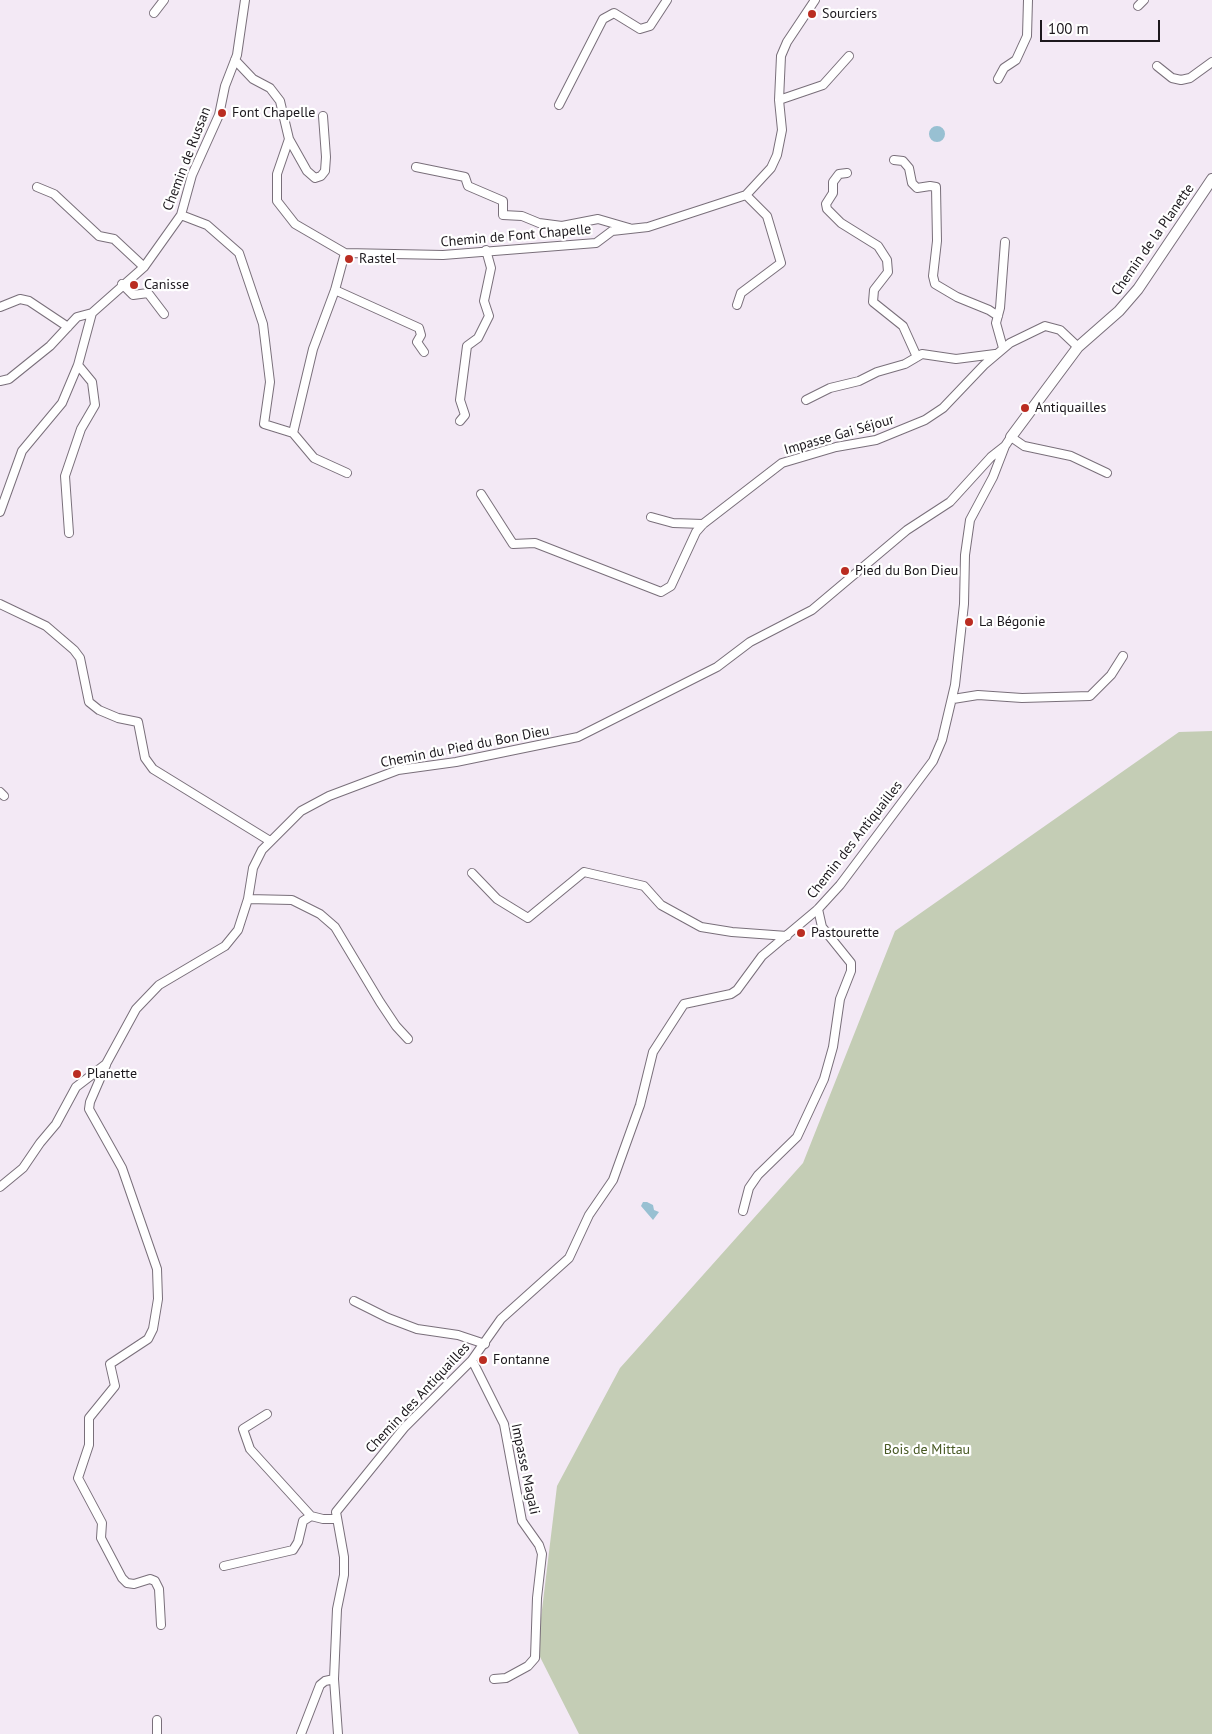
<!DOCTYPE html>
<meta charset="utf-8">
<style>
body{margin:0}
#map{position:relative;width:1212px;height:1734px;overflow:hidden;background:#f3e9f5;font-family:"PT Sans",sans-serif}
canvas{display:block}
.scale{position:absolute;left:1040px;top:20px;width:120px;height:22px;box-sizing:border-box;border:2px solid #1c181d;border-top:0;padding-left:6px;font-size:15px;line-height:18px;white-space:nowrap;color:#1c181d;-webkit-text-stroke:4px #fff;paint-order:stroke}
</style>
<div id="map">
<canvas width="1212" height="1734"></canvas>
<div class="scale">100 m</div>
</div>
<script>
const ctx = document.querySelector('canvas').getContext('2d');
ctx.lineJoin = 'round';
function paint(path, color) { ctx.fillStyle = color; ctx.fill(path, 'evenodd'); }
const toPath = rows => new Path2D(rows.map(r => 'M' + r).join(''));
function strokePath(path, color, width, dash) { ctx.strokeStyle = color; ctx.lineWidth = width; ctx.lineCap = dash ? 'butt' : 'round'; ctx.setLineDash(dash || []); ctx.stroke(path); }
function write(font, color, halo, rows, align = 'center') {
  ctx.font = font + ' "PT Sans",sans-serif'; ctx.lineWidth = 4.5; ctx.setLineDash([]); ctx.textBaseline = 'middle'; ctx.strokeStyle = halo; ctx.fillStyle = color; for (const [text, x, y, turn = 0] of rows) {
    ctx.save(); ctx.translate(x, y); ctx.rotate((+turn || 0) * Math.PI / 180); ctx.textAlign = isNaN(turn) ? turn : align; if (halo) ctx.strokeText(text, 0, 0); ctx.fillText(text, 0, 0); ctx.restore();
  }
}
paint(toPath([
 [1212,731,1212,1734,579,1734,537,1651,557,1486,620,1368,803,1163,895,931,1179,732]
]), '#c4cdb5');
paint(toPath([
 '929 134a8 8 0 1 1 16 0a8 8 0 1 1-16 0Z',
 [643,1202,647,1202,653,1205,654,1210,659,1212,653,1220,641,1206]
]), '#98c0d2');
const minor = toPath([
 [1138,6,1144,0],
 [154,13,164,0],
 [235,60,253,79,270,88,280,101,289,139,277,174,277,201,295,224,345,253,443,255,596,243,612,231,648,227,746,195,771,168,777,155,782,130,779,100,781,56,787,42,815,0],
 [1157,66,1172,78,1181,80,1190,78,1212,62],
 [998,79,1004,68,1016,60,1027,36,1028,0],
 [779,100,823,85,849,56],
 [559,105,603,19,614,13,640,29,650,26,667,0],
 [289,139,307,171,315,178,321,176,325,171,326,157,323,116],
 [894,160,903,161,909,168,912,183,917,188,930,186,936,187,937,241,933,276,935,284,957,297,989,310,998,316],
 [416,167,465,177,468,186,503,201,503,215,522,216,539,223,562,226,598,219,629,228],
 [847,173,839,174,833,182,833,193,826,204,827,209,841,223,878,246,887,260,888,272,874,290,873,302,903,326,917,357],
 [37,187,54,194,99,236,114,239,144,267],
 [181,215,207,225,239,253,263,324,270,382,264,424,293,433],
 [345,253,335,290,313,349,293,433,314,458,347,473],
 [122,284,133,295,148,293,164,314],
 [335,290,419,328,421,335,417,342,424,352],
 [737,305,741,293,781,263,767,216,746,195],
 [0,307,20,299,29,301,68,327],
 [1003,348,996,323,1000,308,1005,242],
 [0,381,9,379,50,346,77,317,92,313],
 [806,400,830,388,859,381,877,372,905,364,922,354,956,359,995,354],
 [460,421,465,415,460,400,467,346,478,338,489,316,484,301,491,268,486,250],
 [481,494,513,544,535,543,661,592,671,586,696,532,703,524,782,463,836,447,876,440,925,420,943,408,984,365,1010,343,1045,326,1060,330,1078,347],
 [0,512,22,451,62,403,78,365,92,313,144,267,181,215,192,175,219,115,225,86,237,55,245,0],
 [651,517,673,523,703,524],
 [69,533,65,476,81,429,95,405,92,382,78,365],
 [0,604,46,626,74,650,80,658,89,702,99,710,118,718,138,722,145,758,153,769,270,841],
 [953,699,978,695,1022,698,1090,696,1111,675,1123,656],
 [0,792,4,796],
 [472,873,497,899,528,918,584,872,644,886,661,905,701,927,732,932,787,936],
 [248,899,292,900,320,914,335,927,380,1002,396,1026,408,1039],
 [106,1065,90,1102,89,1109,122,1168,157,1269,158,1299,153,1329,148,1339,110,1364,115,1386,89,1418,89,1445,78,1478,102,1523,101,1538,122,1578,127,1583,134,1584,150,1579,155,1581,159,1589,161,1625],
 [0,1187,23,1168,40,1143,56,1124,76,1087,106,1064,136,1009,159,985,225,946,238,930,248,899,253,868,262,850,301,811,329,796,398,770,456,762,578,737,717,667,750,642,812,610,907,530,950,502,991,457,1005,446,1011,437,1024,446,1071,456,1107,473],
 [743,1211,749,1188,758,1175,797,1137,824,1079,833,1047,840,999,851,971,851,963,822,927,818,909],
 [354,1301,388,1318,417,1329,458,1335,485,1344],
 [472,1360,504,1424,522,1521,539,1545,542,1554,537,1598,535,1658,528,1666,506,1678,494,1679],
 [267,1414,243,1429,250,1449,311,1516,323,1519,337,1519],
 [224,1566,293,1550,298,1542,303,1521,311,1516],
 [157,1720,157,1734],
 [301,1734,320,1685,325,1681,334,1679],
 [338,1734,334,1679,337,1609,344,1575,344,1557,336,1512,404,1428,472,1360,501,1319,569,1258,589,1215,613,1180,640,1105,653,1052,684,1004,731,994,737,990,762,956,818,909,840,885,933,761,942,740,955,685,964,604,965,555,970,520,993,477,1005,446]
]);
const tertiary = toPath([
 [1011,437,1078,347,1119,311,1138,289,1212,179]
]);
strokePath(minor, '#796f7a', 10);
strokePath(tertiary, '#796f7a', 12);
strokePath(minor, '#fff', 8);
strokePath(tertiary, '#fff', 10);
for (const [x, y, r, color] of [
 [812,14,5,"#ba2c21"],
 [222,113,5,"#ba2c21"],
 [349,259,5,"#ba2c21"],
 [134,285,5,"#ba2c21"],
 [1025,408,5,"#ba2c21"],
 [845,571,5,"#ba2c21"],
 [969,622,5,"#ba2c21"],
 [801,933,5,"#ba2c21"],
 [77,1074,5,"#ba2c21"],
 [483,1360,5,"#ba2c21"]
]) { const dot = new Path2D(); dot.arc(x, y, r, 0, 2 * Math.PI); ctx.fillStyle = color; ctx.fill(dot); strokePath(dot, '#fff', 2); }
write('14px', '#1c181d', '#fff', [
 ["Sourciers",822,14],
 ["Font Chapelle",232,113],
 ["Rastel",359,259],
 ["Canisse",144,285],
 ["Antiquailles",1035,408],
 ["Pied du Bon Dieu",855,571],
 ["La Bégonie",979,622],
 ["Pastourette",811,933],
 ["Planette",87,1074],
 ["Fontanne",493,1360]
], 'left');
write('14px', '#1c181d', '#fff', [
 ["Chemin de Russan",187,159,-69],
 ["Chemin de Font Chapelle",516,236,-5],
 ["Chemin de la Planette",1153,240,-55],
 ["Impasse Gai Séjour",839,435,-16],
 ["Chemin du Pied du Bon Dieu",465,747,-11],
 ["Chemin des Antiquailles",855,840,-52],
 ["Chemin des Antiquailles",418,1398,-47],
 ["Impasse Magali",525,1469,78]
]);
write('14px', '#475823', '#fff', [
 ["Bois de Mittau",927,1450]
]);
</script>
